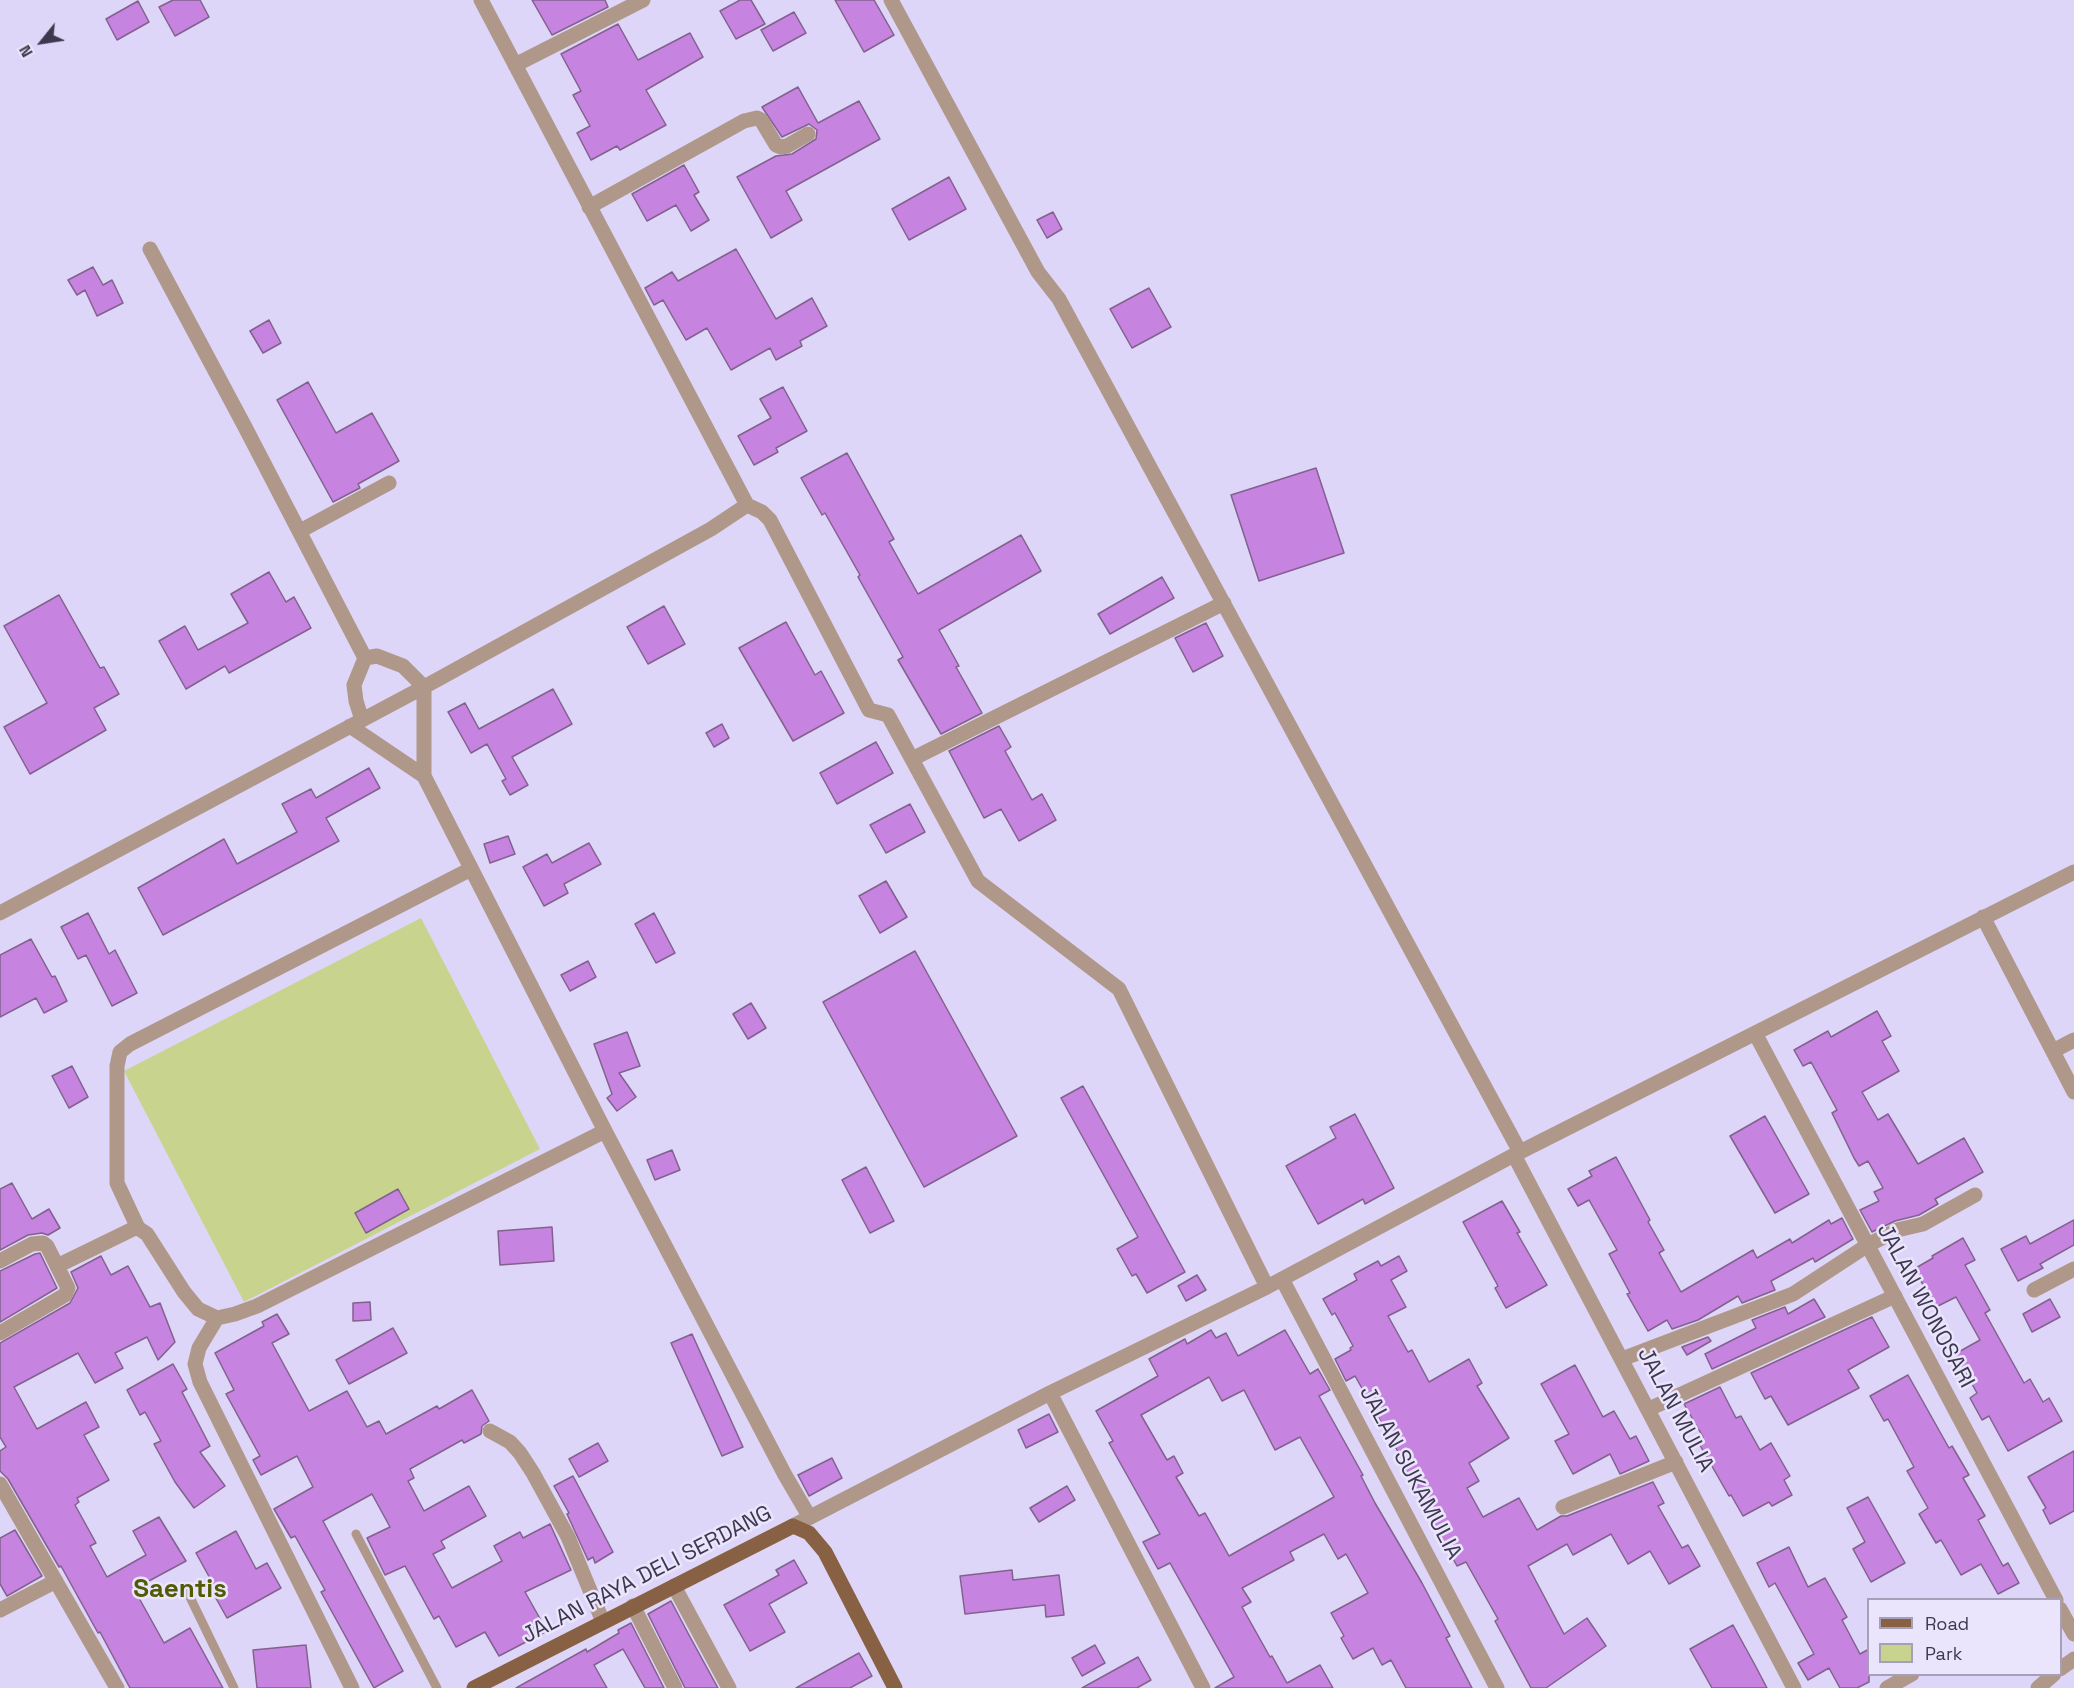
<!DOCTYPE html>
<style>
body{margin:0}
#map{position:relative;width:2074px;height:1688px;overflow:hidden;background:#ded6f8;font-family:"Space Grotesk",sans-serif}
canvas{display:block}
.legend{position:absolute;left:1867px;top:1598px;width:195px;height:78px;box-sizing:border-box;background:#eae5fc;border:2px solid #a5a0b7;margin:0;padding:8px 10px;list-style:none;font-size:18px;color:#3e384f}
.legend li{display:flex;align-items:center;gap:12px;height:30px}
.legend b{width:30px;border:2px solid #a5a0b7}
.north{position:absolute;left:12px;top:12px;width:60px;height:60px;-webkit-text-stroke:4px #eae5fc;paint-order:stroke;rotate:240deg;font-size:16px;font-weight:700;line-height:24px;text-align:center;color:#3e384f}
.north::after{content:'';display:block;margin:auto;width:21px;height:27px;background:#3e384f;clip-path:polygon(50% 0,100% 100%,50% 72%,0 100%)}
</style>
<div id="map">
<canvas width="2074" height="1688"></canvas>
<ul class="legend">
<li><b style="height:8px;background:#886043"></b>Road</li>
<li><b style="height:16px;background:#c8d48d"></b>Park</li>
</ul>
<div class="north">N</div>
</div>
<script>
const ctx = document.querySelector('canvas').getContext('2d');
ctx.lineJoin = 'round';
function paint(path, color) { ctx.fillStyle = color; ctx.fill(path, 'evenodd'); }
const toPath = rows => new Path2D(rows.map(r => 'M' + r).join(''));
function strokePath(path, color, width, dash) { ctx.strokeStyle = color; ctx.lineWidth = width; ctx.lineCap = dash ? 'butt' : 'round'; ctx.setLineDash(dash || []); ctx.stroke(path); }
function write(font, color, halo, rows, align = 'center') {
  ctx.font = font + ' "Space Grotesk",sans-serif'; ctx.lineWidth = 5; ctx.setLineDash([]); ctx.textBaseline = 'middle'; ctx.strokeStyle = halo; ctx.fillStyle = color; for (const [text, x, y, turn = 0] of rows) {
    ctx.save(); ctx.translate(x, y); ctx.rotate((+turn || 0) * Math.PI / 180); ctx.textAlign = isNaN(turn) ? turn : align; if (halo) ctx.strokeText(text, 0, 0); ctx.fillText(text, 0, 0); ctx.restore();
  }
}
paint(toPath([
 [421,918,540,1149,244,1302,124,1071]
]), '#c8d48d');
const building = toPath([
 [173,0,200,0,209,17,175,36,159,7,173,0],
 [532,0,605,0,608,7,552,35,532,0],
 [740,0,751,0,765,24,736,39,720,11,740,0],
 [835,0,874,0,894,35,864,52,835,0],
 [138,1,149,22,117,40,106,19,138,1],
 [794,12,806,33,773,51,761,30,794,12],
 [618,24,638,60,690,33,703,57,646,90,666,125,620,150,617,146,591,160,577,133,590,126,573,95,581,91,561,54,618,24],
 [798,87,818,123,859,101,880,139,786,191,802,220,771,238,737,177,776,156,792,154,816,139,817,130,809,124,782,137,762,107,798,87],
 [684,165,699,192,694,195,709,220,691,231,676,205,647,221,632,194,684,165],
 [949,177,966,209,909,240,892,209,949,177],
 [1053,212,1062,229,1047,238,1037,220,1053,212],
 [736,249,776,319,812,298,827,326,800,341,802,346,776,360,770,348,731,370,707,328,686,340,663,300,654,305,645,288,672,272,678,281,736,249],
 [93,267,103,285,112,280,123,303,97,316,85,290,77,295,68,280,93,267],
 [1149,288,1171,327,1132,348,1110,309,1149,288],
 [269,320,281,343,263,353,250,331,269,320],
 [308,382,336,433,372,413,399,461,358,484,360,488,333,502,277,400,308,382],
 [783,387,807,431,776,448,778,452,754,465,738,436,771,418,760,399,783,387],
 [847,453,894,539,889,542,918,594,1021,535,1041,571,939,630,959,666,956,667,982,713,941,734,898,660,903,657,858,577,860,575,825,513,822,515,801,478,847,453],
 [1316,468,1344,553,1259,581,1231,495,1316,468],
 [269,572,286,602,294,597,311,628,229,673,225,666,186,689,159,641,185,626,198,650,248,623,231,594,269,572],
 [1162,577,1174,598,1110,634,1098,614,1162,577],
 [59,595,100,668,104,667,119,694,94,708,106,730,30,774,4,727,47,703,4,626,59,595],
 [664,606,685,644,648,664,627,627,664,606],
 [786,622,815,675,821,671,844,713,793,741,739,648,786,622],
 [1206,623,1223,656,1193,672,1175,638,1206,623],
 [553,689,572,724,512,757,528,785,510,795,502,781,506,779,487,744,471,753,448,712,465,703,479,729,553,689],
 [722,724,729,738,714,747,706,733,722,724],
 [999,726,1011,747,1005,751,1032,800,1042,794,1056,820,1019,841,1001,809,984,818,949,751,999,726],
 [876,742,893,773,837,804,820,773,876,742],
 [369,768,380,788,326,818,339,841,163,935,138,888,224,839,237,864,297,832,282,804,311,789,316,798,369,768],
 [910,804,925,832,886,853,870,825,910,804],
 [508,836,515,854,490,863,484,844,508,836],
 [589,843,601,864,564,884,568,893,544,906,523,867,547,854,552,863,589,843],
 [886,881,907,917,880,933,859,896,886,881],
 [88,913,109,954,115,950,137,993,112,1006,86,955,78,959,61,927,88,913],
 [654,913,675,953,656,963,635,924,654,913],
 [31,939,52,977,55,976,67,1001,44,1013,36,998,0,1017,0,955,31,939],
 [915,951,1017,1136,924,1187,823,1002,915,951],
 [588,961,596,977,570,991,561,975,588,961],
 [751,1003,766,1028,748,1039,733,1014,751,1003],
 [1877,1011,1891,1036,1882,1041,1899,1071,1862,1092,1878,1120,1888,1114,1918,1164,1964,1138,1983,1172,1935,1199,1938,1204,1919,1215,1895,1221,1872,1232,1860,1210,1879,1201,1874,1192,1883,1188,1868,1161,1859,1166,1854,1158,1832,1113,1837,1110,1811,1062,1803,1066,1794,1050,1828,1031,1831,1037,1877,1011],
 [627,1032,640,1066,619,1073,636,1097,617,1111,607,1098,612,1094,594,1044,627,1032],
 [72,1066,88,1097,69,1108,52,1076,72,1066],
 [1083,1086,1185,1272,1147,1293,1136,1274,1132,1276,1117,1249,1138,1237,1061,1098,1083,1086],
 [1355,1114,1394,1188,1365,1204,1363,1199,1318,1224,1286,1166,1336,1138,1330,1127,1355,1114],
 [1765,1116,1809,1194,1775,1213,1730,1136,1765,1116],
 [672,1150,680,1170,655,1180,647,1160,672,1150],
 [1616,1157,1650,1220,1648,1222,1664,1250,1659,1253,1681,1292,1753,1250,1757,1258,1790,1239,1792,1243,1829,1220,1831,1224,1842,1218,1853,1239,1815,1262,1813,1258,1771,1281,1775,1290,1742,1303,1738,1296,1698,1320,1672,1329,1667,1320,1648,1331,1627,1294,1630,1293,1609,1254,1617,1250,1589,1200,1578,1206,1568,1189,1592,1176,1589,1171,1616,1157],
 [866,1167,894,1221,870,1233,842,1180,866,1167],
 [12,1183,32,1219,49,1209,60,1228,48,1235,42,1233,28,1235,0,1250,0,1189,12,1183],
 [398,1189,409,1209,366,1233,355,1213,398,1189],
 [1502,1201,1520,1232,1517,1233,1547,1285,1506,1308,1495,1288,1498,1286,1463,1222,1502,1201],
 [2074,1220,2074,1245,2040,1264,2043,1268,2018,1281,2001,1249,2026,1236,2030,1244,2074,1220],
 [552,1227,554,1261,500,1265,498,1231,552,1227],
 [1963,1238,1975,1260,1965,1265,1990,1310,1985,1313,2024,1383,2030,1379,2043,1402,2049,1398,2062,1421,2008,1451,1989,1416,1982,1420,1970,1398,1977,1393,1955,1354,1980,1340,1956,1297,1936,1307,1914,1269,1933,1258,1932,1256,1963,1238],
 [40,1253,57,1288,0,1322,0,1271,35,1254,40,1253],
 [101,1256,111,1275,128,1266,150,1307,160,1303,175,1342,158,1360,147,1337,115,1353,123,1368,95,1383,78,1353,14,1387,37,1429,86,1402,99,1427,84,1435,109,1480,77,1498,79,1502,75,1505,96,1543,90,1546,107,1577,146,1555,133,1531,159,1517,186,1561,134,1589,164,1643,190,1628,223,1688,130,1688,100,1632,98,1633,61,1566,59,1567,8,1479,0,1471,0,1451,6,1447,0,1437,0,1343,70,1303,78,1288,71,1272,101,1256],
 [1399,1256,1407,1271,1391,1280,1406,1307,1388,1316,1408,1352,1412,1350,1429,1382,1469,1359,1482,1383,1477,1386,1509,1438,1469,1463,1479,1481,1467,1488,1483,1517,1519,1498,1537,1530,1561,1516,1567,1516,1653,1482,1664,1503,1658,1506,1682,1548,1688,1545,1700,1566,1669,1584,1650,1551,1628,1564,1611,1534,1573,1555,1567,1544,1528,1566,1564,1634,1587,1618,1606,1646,1546,1688,1531,1688,1495,1621,1498,1619,1466,1562,1457,1566,1432,1522,1435,1521,1401,1466,1405,1464,1355,1376,1346,1381,1335,1359,1351,1350,1350,1348,1353,1346,1335,1313,1332,1315,1323,1299,1357,1280,1354,1274,1378,1261,1381,1266,1399,1256],
 [1197,1275,1206,1290,1186,1301,1178,1286,1197,1275],
 [1814,1299,1825,1317,1712,1369,1705,1354,1756,1328,1752,1320,1785,1307,1788,1314,1814,1299],
 [2050,1299,2060,1317,2032,1332,2023,1314,2050,1299],
 [370,1302,371,1320,353,1321,353,1303,370,1302],
 [277,1314,289,1334,272,1343,309,1411,347,1391,367,1427,379,1421,386,1434,437,1406,439,1409,472,1390,489,1421,482,1426,481,1434,464,1443,462,1440,410,1469,414,1478,408,1481,424,1511,469,1486,486,1516,441,1541,445,1548,433,1554,452,1588,502,1561,494,1546,520,1532,523,1538,550,1524,571,1570,525,1592,547,1631,499,1656,485,1632,456,1647,439,1616,434,1619,405,1566,385,1575,367,1538,390,1527,372,1494,323,1521,403,1671,374,1688,321,1592,325,1590,295,1536,291,1538,274,1509,313,1487,297,1456,261,1475,253,1460,260,1456,226,1394,234,1390,215,1353,264,1326,262,1322,277,1314],
 [1872,1317,1889,1347,1848,1370,1859,1388,1788,1425,1771,1396,1765,1399,1751,1373,1872,1317],
 [393,1328,407,1353,349,1384,336,1360,393,1328],
 [1211,1330,1216,1338,1226,1333,1238,1356,1285,1330,1310,1374,1318,1369,1330,1390,1319,1396,1363,1475,1361,1476,1375,1503,1422,1583,1450,1636,1446,1638,1472,1688,1406,1688,1391,1660,1382,1665,1373,1648,1353,1659,1341,1638,1344,1636,1331,1613,1368,1593,1346,1554,1338,1559,1324,1534,1290,1552,1294,1560,1242,1588,1251,1602,1242,1607,1270,1657,1272,1656,1287,1683,1320,1665,1333,1688,1215,1688,1234,1677,1170,1563,1158,1569,1143,1542,1160,1534,1109,1443,1113,1441,1096,1411,1158,1376,1149,1359,1185,1339,1187,1344,1211,1330],
 [1209,1377,1222,1401,1244,1390,1275,1450,1300,1437,1334,1497,1229,1556,1205,1513,1199,1516,1176,1477,1183,1473,1174,1456,1167,1460,1141,1415,1209,1377],
 [692,1334,743,1447,722,1456,671,1343,692,1334],
 [1708,1337,1711,1341,1687,1355,1682,1347,1708,1337],
 [173,1364,187,1389,182,1392,210,1446,200,1452,225,1486,194,1508,175,1482,154,1444,161,1441,145,1412,140,1415,127,1390,173,1364],
 [1575,1365,1603,1417,1614,1411,1630,1439,1636,1436,1649,1461,1620,1474,1610,1454,1573,1474,1555,1441,1569,1434,1541,1384,1575,1365],
 [1908,1375,1949,1448,1952,1446,1969,1475,1963,1478,1985,1516,1978,1520,2003,1566,2008,1563,2019,1583,1998,1594,1981,1564,1961,1575,1941,1540,1936,1543,1919,1514,1928,1508,1907,1471,1914,1467,1888,1419,1884,1421,1870,1396,1908,1375],
 [1720,1387,1736,1418,1741,1416,1760,1450,1771,1443,1790,1476,1784,1480,1792,1495,1772,1506,1769,1502,1743,1516,1731,1495,1729,1496,1697,1440,1703,1437,1684,1404,1720,1387],
 [1049,1414,1058,1432,1026,1448,1018,1430,1049,1414],
 [598,1443,608,1461,579,1477,569,1459,598,1443],
 [2074,1451,2074,1511,2050,1524,2043,1510,2046,1508,2028,1477,2074,1451],
 [832,1458,842,1478,809,1496,798,1475,832,1458],
 [573,1476,613,1552,595,1563,593,1557,588,1560,567,1514,569,1513,554,1486,573,1476],
 [1067,1486,1075,1500,1039,1522,1030,1508,1067,1486],
 [1868,1497,1905,1563,1871,1582,1853,1549,1865,1542,1847,1508,1868,1497],
 [15,1530,42,1576,7,1596,0,1584,0,1538,15,1530],
 [236,1531,256,1569,267,1563,281,1588,227,1618,213,1593,217,1591,196,1553,236,1531],
 [1789,1547,1808,1587,1825,1578,1847,1617,1842,1620,1860,1654,1869,1649,1869,1682,1857,1688,1840,1688,1829,1668,1808,1680,1798,1663,1814,1654,1775,1583,1769,1587,1757,1563,1789,1547],
 [794,1560,807,1583,769,1604,785,1632,750,1651,724,1605,779,1575,776,1570,794,1560],
 [1012,1570,1013,1580,1059,1575,1064,1615,1046,1617,1045,1605,965,1614,960,1576,1012,1570],
 [671,1601,689,1635,718,1688,685,1688,648,1614,671,1601],
 [631,1623,664,1688,645,1688,623,1649,594,1665,607,1688,516,1688,586,1649,587,1652,619,1633,618,1630,631,1623],
 [1733,1625,1756,1667,1767,1688,1712,1688,1690,1649,1733,1625],
 [306,1645,311,1688,257,1688,253,1650,306,1645],
 [1095,1645,1105,1663,1082,1676,1072,1658,1095,1645],
 [859,1653,872,1676,850,1688,796,1688,859,1653],
 [1138,1657,1151,1680,1137,1688,1082,1688,1138,1657]
]);
paint(building, '#c683df');
strokePath(building, '#82618e', 1.5);
strokePath(toPath([
 [356,1534,437,1688],
 [188,1593,234,1688]
]), '#af9889', 9);
strokePath(toPath([
 [891,0,1038,272,1059,299,1520,1152],
 [515,65,643,0],
 [589,207,744,121,757,118,761,120,776,145,781,147,787,146,808,134],
 [150,249,245,427,365,658],
 [747,505,762,512,770,520,869,710,888,715,978,881,1119,989,1267,1287],
 [300,531,389,483],
 [365,658,377,656,403,666,424,687,424,776,605,1131,785,1475,809,1516],
 [362,720,356,701,354,685,365,658],
 [350,726,424,776],
 [912,759,1224,603],
 [0,913,424,687,711,529,747,505,481,0],
 [1983,917,2074,1092],
 [1755,1033,2056,1600],
 [2053,1051,2074,1040],
 [1514,1155,1794,1688],
 [138,1228,117,1183,117,1066,120,1052,130,1044,471,869],
 [0,1261,32,1244,43,1243,47,1246,68,1288,65,1295,0,1333],
 [57,1266,133,1229,138,1228,147,1234,184,1292,198,1309,217,1318,235,1314,257,1306,605,1131],
 [1282,1279,1497,1688],
 [2034,1290,2074,1269],
 [217,1318,199,1348,195,1364,200,1382,352,1688],
 [1622,1359,1793,1294,1868,1245,1897,1230,1923,1224,1975,1195],
 [1050,1393,1203,1688],
 [1649,1409,1895,1296],
 [490,1431,510,1442,520,1453,533,1473,568,1537,603,1622],
 [0,1484,117,1688],
 [1563,1507,1676,1462],
 [793,1526,1050,1393,1267,1287,1514,1155,2074,872],
 [674,1586,729,1688],
 [633,1606,675,1688],
 [2060,1609,2074,1634],
 [0,1610,56,1581],
 [2060,1669,2074,1659],
 [1887,1688,1912,1674],
 [2038,1688,2054,1674]
]), '#af9889', 15);
strokePath(toPath([
 [474,1688,793,1526,809,1533,825,1552,895,1688]
]), '#886043', 15);
write('22px', '#3e384f', '#eae5fc', [
 ["JALAN WONOSARI",1925,1306,62],
 ["JALAN MULIA",1675,1410,62],
 ["JALAN SUKAMULIA",1410,1473,62],
 ["JALAN RAYA DELI SERDANG",647,1575,-27]
]);
write('bold 26px', '#515a04', '#eae5fc', [
 ["Saentis",180,1590]
]);
</script>
